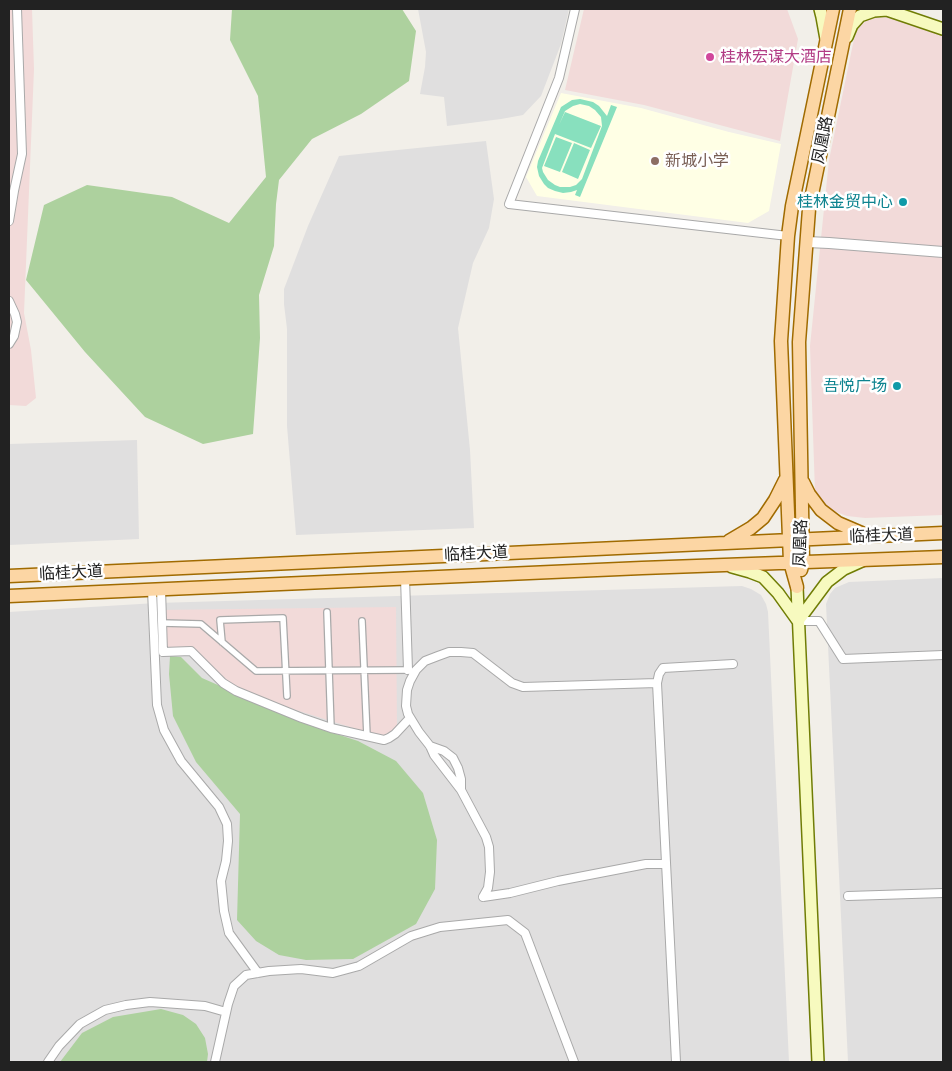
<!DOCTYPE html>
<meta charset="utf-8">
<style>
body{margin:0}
#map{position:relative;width:952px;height:1071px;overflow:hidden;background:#f2efe9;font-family:"Open Sans",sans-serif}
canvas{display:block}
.frame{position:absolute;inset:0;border:10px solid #222;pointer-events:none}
</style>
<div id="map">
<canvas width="952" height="1071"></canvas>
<div class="frame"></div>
</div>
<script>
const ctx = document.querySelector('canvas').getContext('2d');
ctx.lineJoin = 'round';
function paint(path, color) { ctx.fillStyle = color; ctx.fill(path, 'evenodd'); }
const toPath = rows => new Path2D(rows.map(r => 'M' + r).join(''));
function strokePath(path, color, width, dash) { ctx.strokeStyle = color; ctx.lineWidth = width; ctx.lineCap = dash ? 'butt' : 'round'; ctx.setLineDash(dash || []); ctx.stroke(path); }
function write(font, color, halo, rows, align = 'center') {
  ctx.font = font + ' "Open Sans","Noto Sans SC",sans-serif'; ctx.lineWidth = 5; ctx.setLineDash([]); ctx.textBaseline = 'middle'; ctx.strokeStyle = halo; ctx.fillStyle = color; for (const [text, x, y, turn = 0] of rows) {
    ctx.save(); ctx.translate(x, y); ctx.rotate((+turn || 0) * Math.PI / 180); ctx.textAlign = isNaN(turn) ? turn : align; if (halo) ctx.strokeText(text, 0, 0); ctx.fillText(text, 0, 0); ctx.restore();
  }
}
paint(toPath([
 [418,9,569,9,561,44,541,96,523,115,501,119,447,126,444,97,420,94,425,67,426,52],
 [486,141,494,199,489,228,473,263,458,328,470,450,474,528,296,535,287,426,287,329,284,304,284,289,308,226,339,156],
 [137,440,139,539,9,545,9,444],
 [943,578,943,1062,848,1062,826,604,830,594,835,588,849,582],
 [742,586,751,589,761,595,766,604,768,612,789,1062,9,1062,9,612,156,603]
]), '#e0dfdf');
paint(toPath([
 [9,9,32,9,34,69,24,313,31,350,36,398,26,406,9,405],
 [584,9,787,9,798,39,780,141,644,105,565,90],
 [889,17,902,19,943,34,943,515,865,518,847,516,831,510,823,505,815,492,810,346,829,160,855,34,861,24,871,18],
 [396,607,397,731,382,737,248,695,239,691,192,648,159,650,158,610]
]), '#f2dad9');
paint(toPath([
 [561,93,641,108,729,132,781,144,769,211,748,223,537,196,526,177]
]), '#ffffe5');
paint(toPath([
 [232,9,402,9,416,31,409,81,361,114,312,139,279,180,276,204,274,246,259,295,260,338,253,434,203,444,145,417,85,352,26,280,44,205,87,185,172,197,229,223,266,177,258,96,230,40],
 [170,656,181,657,202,678,309,725,358,741,396,761,423,793,437,840,435,889,416,924,353,959,306,960,279,955,256,941,237,920,240,814,196,762,173,716,169,674],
 [161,1009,183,1015,196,1024,205,1038,208,1054,207,1062,60,1062,82,1033,113,1017]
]), '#add19e');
paint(toPath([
 [580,99,593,102,599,106,607,116,611,105,617,107,580,197,575,195,577,190,571,192,563,193,555,191,548,188,544,184,539,176,537,167,538,161,561,107,572,100],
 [580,104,589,106,595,110,601,117,602,126,582,179,576,185,570,187,560,187,555,185,548,180,543,172,542,168,555,134,591,148,601,126,565,112,559,125,565,111,573,106],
 [556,137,572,143,560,172,544,166],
 [574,143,590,150,578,179,562,172]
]), '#88e0be');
const pedestrian = toPath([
 [327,612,331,728],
 [362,621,367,736],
 [162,623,201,624,256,671,410,670],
 [222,642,220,620,283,618,287,696]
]);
const minor = toPath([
 [575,9,559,78,509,204,788,236],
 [9,221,14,191,22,154,17,9],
 [9,301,15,314,17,322,14,336,9,344],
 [405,578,408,670],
 [161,589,163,652,191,651,223,683,236,691,302,718,331,728,384,740,389,738,395,734,410,718],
 [152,590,157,705,164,730,181,761,219,807,227,824,228,841,226,861,221,881,224,911,229,933,258,973],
 [798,621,819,621,843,659,943,655],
 [430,746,444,751,453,758,458,768,461,779,461,790],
 [848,896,943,893],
 [483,897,488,888,490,872,489,847,486,837,461,790,434,755,430,746,419,732,408,714,406,706,407,690,410,681,416,670,425,661,438,656,449,652,461,652,473,653,512,683,523,687,657,683],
 [483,897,510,893,558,881,646,864,666,864],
 [48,1062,59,1046,80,1024,105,1010,126,1005,150,1002,205,1006,226,1012],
 [215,1062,228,1004,234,986,246,975,269,971,301,969,333,973,359,966,411,936,440,927,508,920,525,933,574,1062],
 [676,1062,657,683,659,674,663,668,733,664]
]);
const tertiary = toPath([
 [807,242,829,243,943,252]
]);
const secondary = toPath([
 [820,9,822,17,826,39],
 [884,9,943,29],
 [847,37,852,25,860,16,874,11,887,10],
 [732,567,750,572,763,577,778,593,798,621,827,582,844,569,864,560],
 [797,587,818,1062]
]);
const primary = toPath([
 [803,482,809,494,821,510,838,523,866,535],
 [729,541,751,528,763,518,775,500,785,480],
 [801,570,803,562,799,342,809,209,850,9],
 [9,576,943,533],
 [797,587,790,562,781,341,788,236,792,206,833,9],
 [9,596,642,568,943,557]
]);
strokePath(pedestrian, '#a9a9a9', 8);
strokePath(minor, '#a9a9a9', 10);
strokePath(tertiary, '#a9a9a9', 12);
strokePath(secondary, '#707d05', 14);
strokePath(primary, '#a06b00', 15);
strokePath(pedestrian, '#fff', 5.5);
strokePath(minor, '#fff', 8);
strokePath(tertiary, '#fff', 10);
strokePath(secondary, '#f7fabf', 11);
strokePath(primary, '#fcd6a4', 12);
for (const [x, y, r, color] of [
 [710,57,5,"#d1479c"],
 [655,161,5,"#8d6e63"],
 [903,202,5,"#0f9aa8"],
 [897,386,5,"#0f9aa8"]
]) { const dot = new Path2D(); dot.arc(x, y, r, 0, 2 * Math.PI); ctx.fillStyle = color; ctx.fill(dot); strokePath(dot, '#fff', 2); }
write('16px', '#b23c85', '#fff', [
 ["桂林宏谋大酒店",720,57]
], 'left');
write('16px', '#222', '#fff', [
 ["凤凰路",823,140,-79],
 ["临桂大道",881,536,-2],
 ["凤凰路",801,543,-88],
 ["临桂大道",476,554,-3],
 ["临桂大道",71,573,-3]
]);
write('16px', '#785e54', '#fff', [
 ["新城小学",665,161]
], 'left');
write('16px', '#0d838f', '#fff', [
 ["桂林金贸中心",893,202],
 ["吾悦广场",887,386]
], 'right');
</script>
